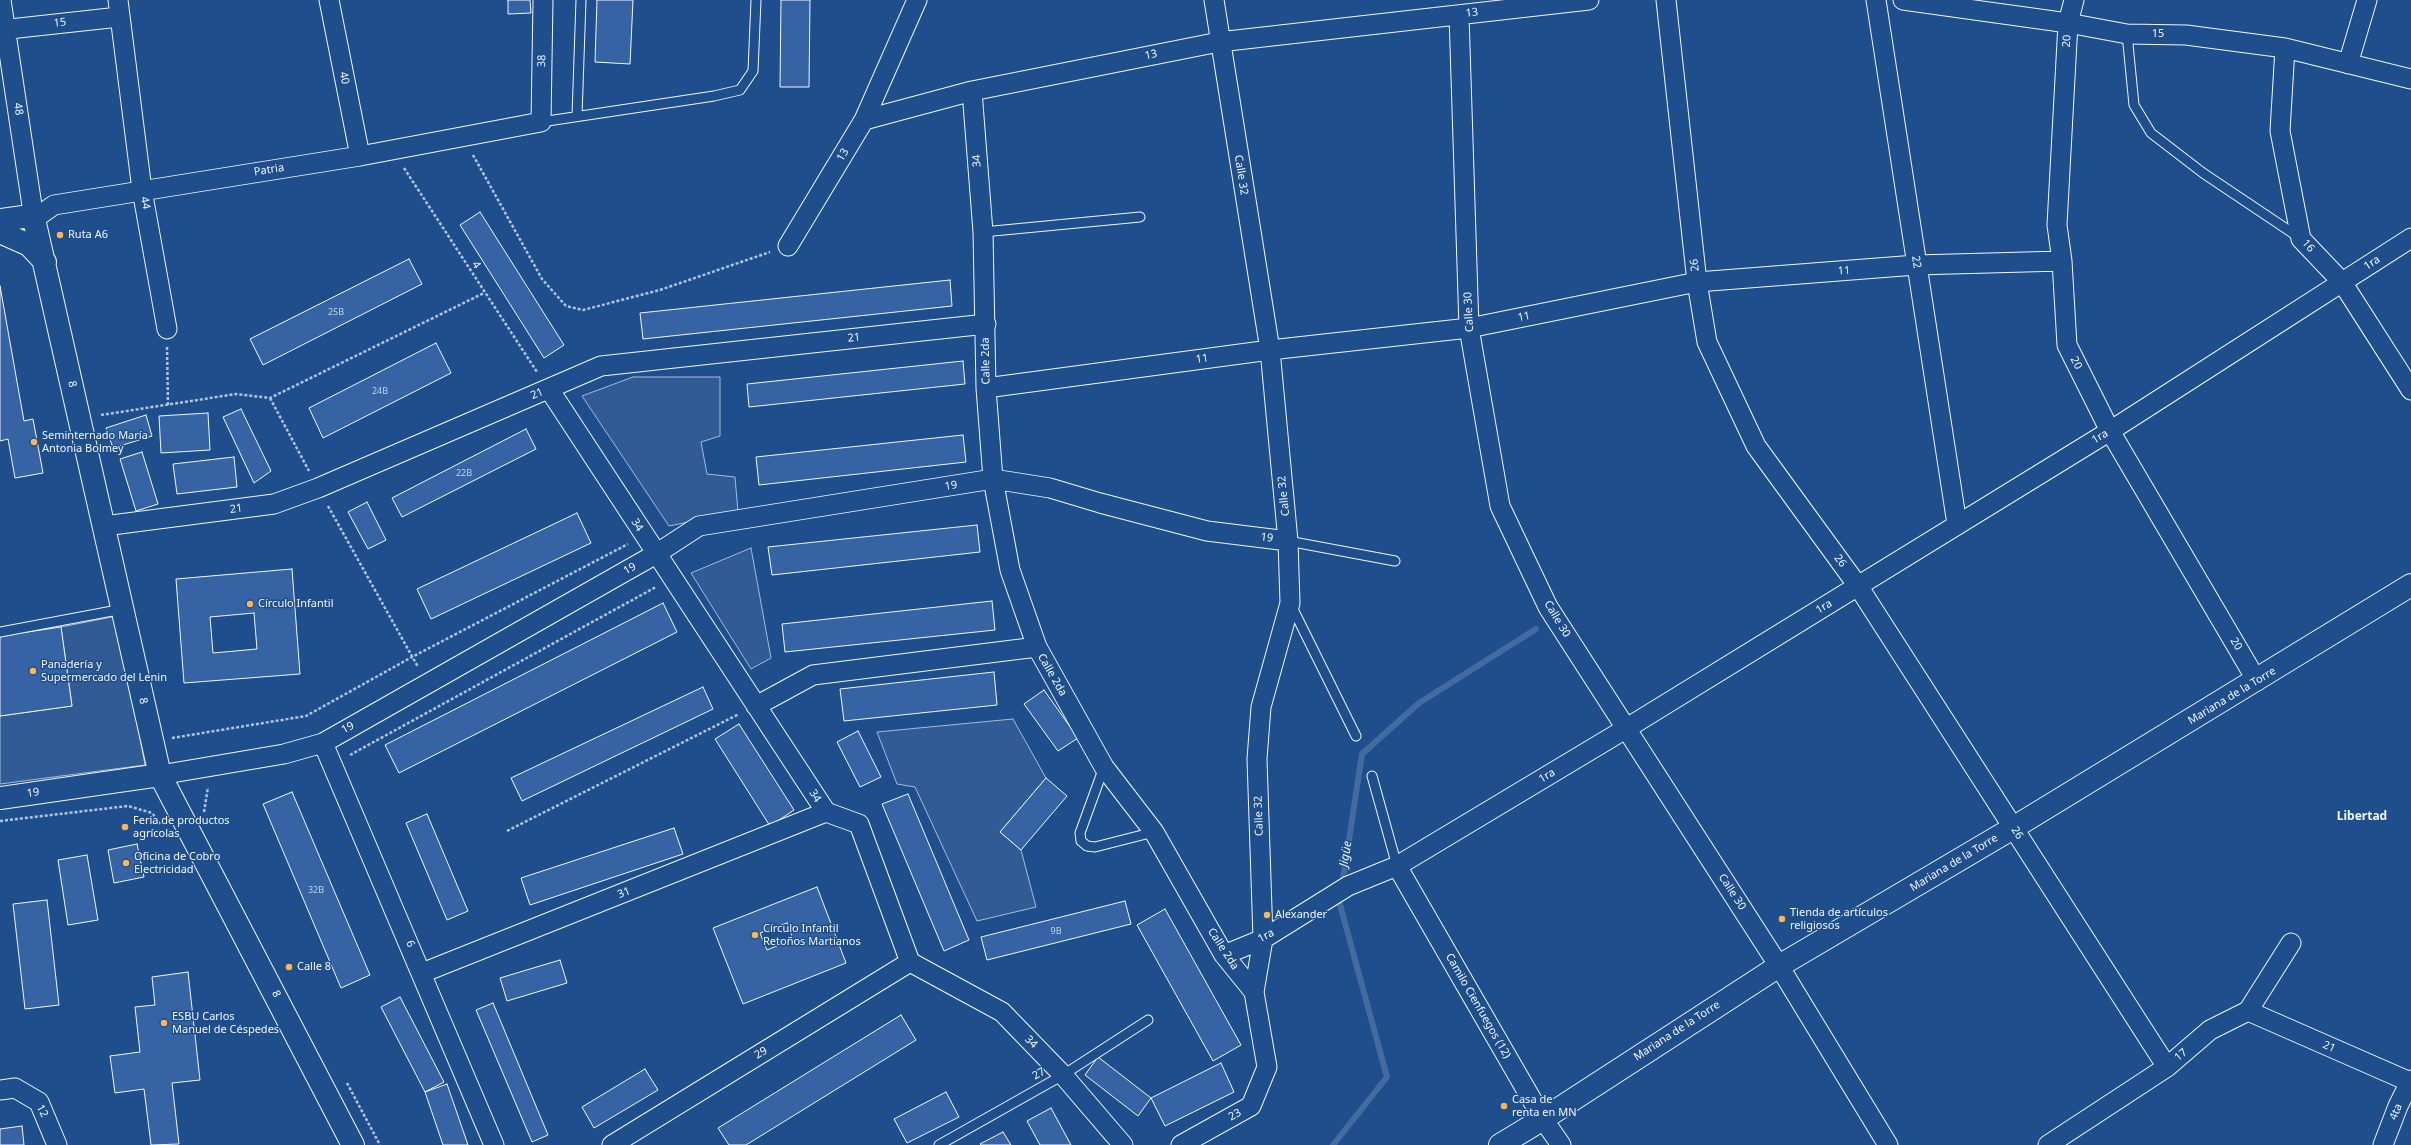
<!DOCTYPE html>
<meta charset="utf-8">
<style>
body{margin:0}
canvas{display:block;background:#1f4e8c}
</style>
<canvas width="2411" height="1145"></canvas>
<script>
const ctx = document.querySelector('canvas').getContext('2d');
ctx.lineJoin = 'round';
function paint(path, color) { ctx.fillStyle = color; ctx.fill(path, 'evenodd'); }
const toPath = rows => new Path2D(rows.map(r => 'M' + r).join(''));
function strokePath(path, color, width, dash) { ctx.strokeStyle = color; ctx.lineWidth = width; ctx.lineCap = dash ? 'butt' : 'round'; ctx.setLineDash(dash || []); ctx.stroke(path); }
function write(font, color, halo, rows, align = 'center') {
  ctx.font = font + ' "Noto Sans",sans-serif'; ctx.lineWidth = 3; ctx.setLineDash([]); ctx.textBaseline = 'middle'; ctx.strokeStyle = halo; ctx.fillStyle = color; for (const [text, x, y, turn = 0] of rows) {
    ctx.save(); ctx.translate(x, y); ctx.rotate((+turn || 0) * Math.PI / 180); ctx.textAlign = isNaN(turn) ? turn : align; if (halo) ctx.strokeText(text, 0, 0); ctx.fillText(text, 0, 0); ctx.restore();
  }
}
const built = toPath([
 [633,377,720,377,720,436,701,442,707,474,735,477,738,512,669,526,582,396,633,377],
 [751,548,771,658,751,669,691,573,751,548],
 [117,616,145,765,0,784,0,716,72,706,61,627,117,616],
 [1013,719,1046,778,1000,832,1021,850,1036,907,977,921,915,787,897,784,877,732,1013,719]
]);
paint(built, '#305b95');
strokePath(built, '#a8bbd7', 1);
strokePath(toPath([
 [1342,886,1362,754,1419,703,1536,629],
 [1333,1145,1387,1077,1339,901,1340,895]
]), '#446ba0', 6);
const building = toPath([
 [508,0,530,0,531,13,508,14,508,0],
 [597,0,633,0,630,64,595,62,597,0],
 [781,0,810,0,809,87,780,87,781,0],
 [480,212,564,345,544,358,460,225,480,212],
 [409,259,422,284,263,365,250,339,409,259],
 [950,280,952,306,643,339,640,313,950,280],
 [0,286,24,421,33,419,43,473,15,478,8,439,0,441,0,286],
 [436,343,451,373,323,438,309,408,436,343],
 [963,361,965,384,749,407,747,384,963,361],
 [241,409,271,471,254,483,223,417,241,409],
 [208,413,210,450,161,453,159,416,208,413],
 [146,415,152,436,113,448,106,428,146,415],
 [526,429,536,449,402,517,392,498,526,429],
 [963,435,966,462,759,485,756,457,963,435],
 [142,452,158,504,136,511,120,459,142,452],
 [234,457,237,487,177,494,173,464,234,457],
 [367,502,386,540,368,549,348,512,367,502],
 [577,513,591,543,431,619,417,589,577,513],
 [977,525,980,552,772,575,768,547,977,525],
 [292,569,300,674,184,683,176,579,292,569],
 [254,613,257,649,213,653,210,617,254,613],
 [992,601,995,630,785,652,782,624,992,601],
 [663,603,677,632,399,773,385,745,663,603],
 [61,627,72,706,0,716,0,636,61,627],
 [994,672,997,705,844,721,840,689,994,672],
 [703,687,713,709,522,801,511,778,703,687],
 [1044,690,1078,738,1058,751,1024,704,1044,690],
 [739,724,794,810,770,826,715,739,739,724],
 [858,731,881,777,860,787,837,742,858,731],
 [1046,778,1067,796,1021,850,1000,832,1046,778],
 [292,792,370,975,341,988,263,804,292,792],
 [908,794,969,940,944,951,882,804,908,794],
 [427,814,468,911,447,920,406,823,427,814],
 [674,828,683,854,530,905,521,878,674,828],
 [137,844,144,877,114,883,108,850,137,844],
 [87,855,98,920,68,925,58,860,87,855],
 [817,887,846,963,743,1004,713,928,817,887],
 [787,923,793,939,767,950,760,933,787,923],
 [47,900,59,1005,25,1009,13,904,47,900],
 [1125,901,1131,924,987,960,981,937,1125,901],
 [1165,909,1241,1045,1213,1061,1137,925,1165,909],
 [560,960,567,983,507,1001,500,978,560,960],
 [188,972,200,1080,172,1083,179,1144,151,1145,144,1089,115,1093,110,1056,140,1052,135,1007,155,1005,152,977,188,972],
 [400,997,444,1082,425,1092,381,1007,400,997],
 [493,1003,548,1135,532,1142,476,1010,493,1003],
 [901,1015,916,1040,746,1145,729,1145,718,1128,901,1015],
 [1098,1057,1151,1098,1138,1116,1085,1075,1098,1057],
 [1221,1063,1234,1092,1165,1126,1151,1098,1221,1063],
 [645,1069,658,1090,594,1128,582,1107,645,1069],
 [447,1084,468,1145,443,1145,425,1092,447,1084],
 [946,1092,959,1117,907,1143,894,1119,946,1092],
 [1051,1108,1071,1145,1040,1145,1027,1121,1051,1108],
 [22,1126,24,1145,0,1145,0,1129,22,1126],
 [1003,1132,1011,1145,981,1145,980,1144,1003,1132]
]);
paint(building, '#3563a3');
strokePath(building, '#f2f6ff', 1);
const service = toPath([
 [2127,34,2134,105,2151,133,2203,173,2300,238],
 [577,116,581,0],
 [541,122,714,96,740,90,753,71,756,0],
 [983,232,1140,217],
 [1288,541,1395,561],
 [1291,605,1356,736],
 [0,632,123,609],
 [1104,767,1080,833,1081,841,1087,846,1095,847,1154,832],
 [1372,776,1397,866],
 [939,1145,1063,1075,1148,1020]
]);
const minor = toPath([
 [1,0,34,219,54,205,360,156,541,122,543,0],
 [118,0,142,190,167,329],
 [329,0,360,156],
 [1214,0,1270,350,1288,541,1290,603,1261,707,1257,759,1263,939,1254,992],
 [1666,0,1697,282,1707,342,1756,446,1858,586,2167,1067],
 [1876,0,1957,524],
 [1903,0,2068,23,2127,34,2186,35,2285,48,2411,79],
 [2074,0,2068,23,2057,225,2062,261,2067,345,2110,431,2257,681],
 [1459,15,1469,328,1500,506,1548,607,1779,966,1888,1145],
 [0,30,119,17],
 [2285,48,2280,131,2301,239,2342,282,2411,390],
 [2348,64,2367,0],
 [972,91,983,232,986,388,993,479,1010,570,1037,647,1104,767,1154,832,1224,955,1254,992,1267,1067,1251,1106,1181,1145],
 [864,120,917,0],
 [788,246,864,120,972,91,1219,42,1589,0],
 [986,388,1270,350,1469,328,1697,282,1916,265,2062,261],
 [549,389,826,812,859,824,910,962,1002,1012,1063,1075,1123,1145],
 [104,526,274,504,318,488,601,366,986,324],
 [756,706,813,675,1037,647],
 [323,743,494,1145],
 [160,775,284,754,323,743,656,554,699,526,993,479,1050,488,1100,503,1207,531,1288,541],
 [1397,866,1543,1119,1561,1145],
 [1224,955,1263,939,1348,886,1397,866,1627,728,2110,431,2411,238],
 [422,973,826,812],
 [2248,1011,2410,1082],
 [0,1090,15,1088,39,1102,57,1145],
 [612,1145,910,962],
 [2048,1145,2167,1067,2210,1030,2248,1011,2291,943],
 [2383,1145,2398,1106,2411,1080]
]);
const tertiary = toPath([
 [0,220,23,217,34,219,160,775,353,1145],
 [0,232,29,245,45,262],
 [0,798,160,775],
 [1500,1145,1543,1119,1779,966,2013,828,2411,585]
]);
strokePath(service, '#f2f6ff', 11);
strokePath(minor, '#f2f6ff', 21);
strokePath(tertiary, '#f2f6ff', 24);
strokePath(toPath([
 [473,155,542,279,566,306,583,310,660,290,770,252],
 [404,168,537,372],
 [167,347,168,405],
 [270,398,309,471],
 [101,415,236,394,270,398,484,293],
 [328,506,418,667],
 [172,738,306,716,412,657,628,544],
 [350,755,656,587],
 [204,812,208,787],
 [0,821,128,806,152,813,160,824],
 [507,831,739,714],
 [347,1083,380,1145]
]), '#b3c4dc', 2.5, [3, 2]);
strokePath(service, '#1f4e8c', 9);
strokePath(minor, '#1f4e8c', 19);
strokePath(tertiary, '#1f4e8c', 22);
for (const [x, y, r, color] of [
 [60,235,4,"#ffb74d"],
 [34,442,4,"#ffb74d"],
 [250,604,4,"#ffb74d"],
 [33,671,4,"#ffb74d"],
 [125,827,4,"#ffb74d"],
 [126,863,4,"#ffb74d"],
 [1267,915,4,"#ffb74d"],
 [1782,919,4,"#ffb74d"],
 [755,935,4,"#ffb74d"],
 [289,967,4,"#ffb74d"],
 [164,1023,4,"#ffb74d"],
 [1504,1106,4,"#ffb74d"]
]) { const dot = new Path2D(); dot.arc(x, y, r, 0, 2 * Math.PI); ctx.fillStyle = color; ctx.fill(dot); strokePath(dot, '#1f4e8c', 1.5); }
write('9px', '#c3d1e8', null, [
 ["25B",336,312],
 ["24B",380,391],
 ["22B",464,473],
 ["32B",316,890],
 ["9B",1056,931]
]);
write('11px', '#f2f6ff', '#1f4e8c', [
 ["13",1472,13,-6],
 ["15",60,23,-6],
 ["15",2158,34],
 ["20",2067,41,-87],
 ["13",1151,55,-11],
 ["38",542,61,-89],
 ["40",344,78,79],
 ["48",18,109,81],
 ["13",843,155,-59],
 ["34",977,161,-94],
 ["Patria",269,170,-9],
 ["Calle 32",1241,175,81],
 ["44",145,203,80],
 ["16",2308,246,49],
 ["22",1916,262,81],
 ["1ra",2372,263,-33],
 ["4",476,265,57],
 ["26",1695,265,-96],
 ["11",1844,271,-4],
 ["Calle 30",1469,312,-93],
 ["11",1524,317,-11],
 ["21",854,338,-6],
 ["11",1202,359,-8],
 ["Calle 2da",986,361,-91],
 ["20",2076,363,63],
 ["8",72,384,77],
 ["21",537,394,-23],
 ["1ra",2100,437,-31],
 ["19",951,486,-9],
 ["Calle 32",1284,496,-96],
 ["21",236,509,-7],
 ["34",637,525,57],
 ["19",1267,538,7],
 ["26",1840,561,54],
 ["19",630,569,-30],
 ["1ra",1824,607,-31],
 ["Calle 30",1557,619,59],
 ["20",2236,644,59],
 ["Calle 2da",1052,675,60],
 ["Mariana de la Torre",2232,696,-31],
 ["8",143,701,78],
 ["19",348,728,-30],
 ["1ra",1547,776,-31],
 ["19",33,793,-8],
 ["34",815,796,57],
 ["Calle 32",1259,816,-92],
 ["26",2017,833,57],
 ["Mariana de la Torre",1954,863,-31],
 ["Calle 30",1732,892,57],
 ["31",624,893,-22],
 ["1ra",1266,936,-29],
 ["6",410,944,67],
 ["Calle 2da",1223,949,57],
 ["8",276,994,62],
 ["Camilo Cienfuegos (12)",1478,1006,60],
 ["Mariana de la Torre",1677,1031,-33],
 ["34",1031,1042,46],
 ["21",2329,1047,24],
 ["29",761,1053,-32],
 ["17",2181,1055,-40],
 ["27",1039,1074,-30],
 ["12",42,1111,62],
 ["4ta",2396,1112,-67],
 ["23",1235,1115,-29]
]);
write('11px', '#f2f6ff', '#1f4e8c', [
 ["Ruta A6",68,235],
 ["Seminternado María",42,436],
 ["Antonia Bolmey",42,449],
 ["Círculo Infantil",258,604],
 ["Panadería y",41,665],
 ["Supermercado del Lenin",41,678],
 ["Feria de productos",133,821],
 ["agrícolas",133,834],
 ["Oficina de Cobro",134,857],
 ["Electricidad",134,870],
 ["Tienda de artículos",1790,913],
 ["religiosos",1790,926],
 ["Alexander",1275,915],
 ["Círculo Infantil",763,929],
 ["Retoños Martianos",763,942],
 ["Calle 8",297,967],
 ["ESBU Carlos",172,1017],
 ["Manuel de Céspedes",172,1030],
 ["Casa de",1512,1100],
 ["renta en MN",1512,1113]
], 'left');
write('bold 12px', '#f2f6ff', '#1f4e8c', [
 ["Libertad",2362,817]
]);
write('italic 12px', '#f2f6ff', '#1f4e8c', [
 ["Jigüe",1346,854,-81]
]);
</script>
